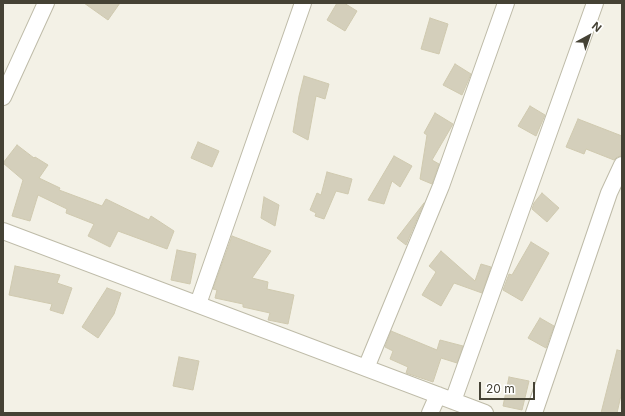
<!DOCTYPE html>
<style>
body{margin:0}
#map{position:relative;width:625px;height:416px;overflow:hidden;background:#f3f1e6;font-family:Inter,sans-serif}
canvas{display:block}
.frame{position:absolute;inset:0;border:4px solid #454235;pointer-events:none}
.north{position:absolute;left:569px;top:16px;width:40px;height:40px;-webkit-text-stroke:3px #fff;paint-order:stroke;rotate:40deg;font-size:11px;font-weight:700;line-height:16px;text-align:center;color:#454235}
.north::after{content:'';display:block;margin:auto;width:14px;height:18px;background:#454235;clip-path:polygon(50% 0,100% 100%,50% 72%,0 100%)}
.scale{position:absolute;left:479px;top:382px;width:56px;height:18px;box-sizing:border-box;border:2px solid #454235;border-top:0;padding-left:5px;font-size:12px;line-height:14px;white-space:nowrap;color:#454235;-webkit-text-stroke:3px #fff;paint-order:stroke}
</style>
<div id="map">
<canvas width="625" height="416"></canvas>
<div class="frame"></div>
<div class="north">N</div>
<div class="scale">20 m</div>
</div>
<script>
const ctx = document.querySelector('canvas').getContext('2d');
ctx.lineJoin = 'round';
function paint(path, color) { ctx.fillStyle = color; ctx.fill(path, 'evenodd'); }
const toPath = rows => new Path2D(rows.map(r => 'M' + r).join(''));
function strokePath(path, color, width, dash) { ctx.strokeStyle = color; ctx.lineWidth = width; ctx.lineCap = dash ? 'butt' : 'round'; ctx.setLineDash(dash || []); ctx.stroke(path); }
const building = toPath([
 [84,3,120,3,108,20,84,3],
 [337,3,344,3,357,11,345,31,327,20,337,3],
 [430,18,448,24,439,54,421,49,430,18],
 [455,64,471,74,462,95,443,85,455,64],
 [304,76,329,84,325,99,316,96,308,140,293,132,299,96,304,76],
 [530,106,545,115,536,136,518,126,530,106],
 [435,113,453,124,432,160,439,164,432,184,420,179,427,135,424,133,435,113],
 [578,119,622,136,621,156,617,157,614,160,586,149,584,154,566,147,578,119],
 [198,142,219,151,212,167,191,158,198,142],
 [17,145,34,158,35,157,48,165,39,178,60,188,59,190,102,206,106,199,149,220,151,216,174,231,167,249,118,231,110,247,88,236,94,224,66,213,67,209,38,195,30,221,12,216,23,180,3,163,17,145],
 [394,156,412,166,400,187,392,181,384,204,368,200,394,156],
 [327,172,352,179,348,194,336,191,324,219,315,216,316,213,310,210,317,193,321,195,327,172],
 [542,193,559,208,547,222,532,209,534,203,542,193],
 [264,197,279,205,275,226,261,218,264,197],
 [424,203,406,245,397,238,424,203],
 [232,236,271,251,252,278,268,282,267,289,294,295,288,324,268,320,270,313,243,307,243,304,215,298,217,290,213,289,232,236],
 [531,242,549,253,522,301,503,290,509,274,512,275,531,242],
 [177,250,196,254,190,284,171,280,177,250],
 [441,251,475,281,481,264,491,267,482,293,454,283,441,306,422,295,436,272,429,266,441,251],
 [15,266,60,275,57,283,72,288,63,314,50,310,52,304,9,295,15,266],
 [107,288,121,293,114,314,98,338,82,327,107,288],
 [540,318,554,326,546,348,528,338,540,318],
 [391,331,437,350,440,340,463,346,457,363,441,358,433,382,406,373,408,367,390,359,393,351,385,347,391,331],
 [617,350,622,351,622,391,617,413,601,413,617,350],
 [179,357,199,361,193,390,173,386,179,357],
 [509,377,529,381,522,410,503,406,509,377]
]);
paint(building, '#d4cfbb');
strokePath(building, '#cfc9af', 1);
const minor = toPath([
 [3,97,46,3],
 [3,231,485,413],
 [198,304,303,3],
 [366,368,441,186,506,3],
 [453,401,595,3],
 [430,413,438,395],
 [534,413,609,193,622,165]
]);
strokePath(minor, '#bebba8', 18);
strokePath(minor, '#fff', 16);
</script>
